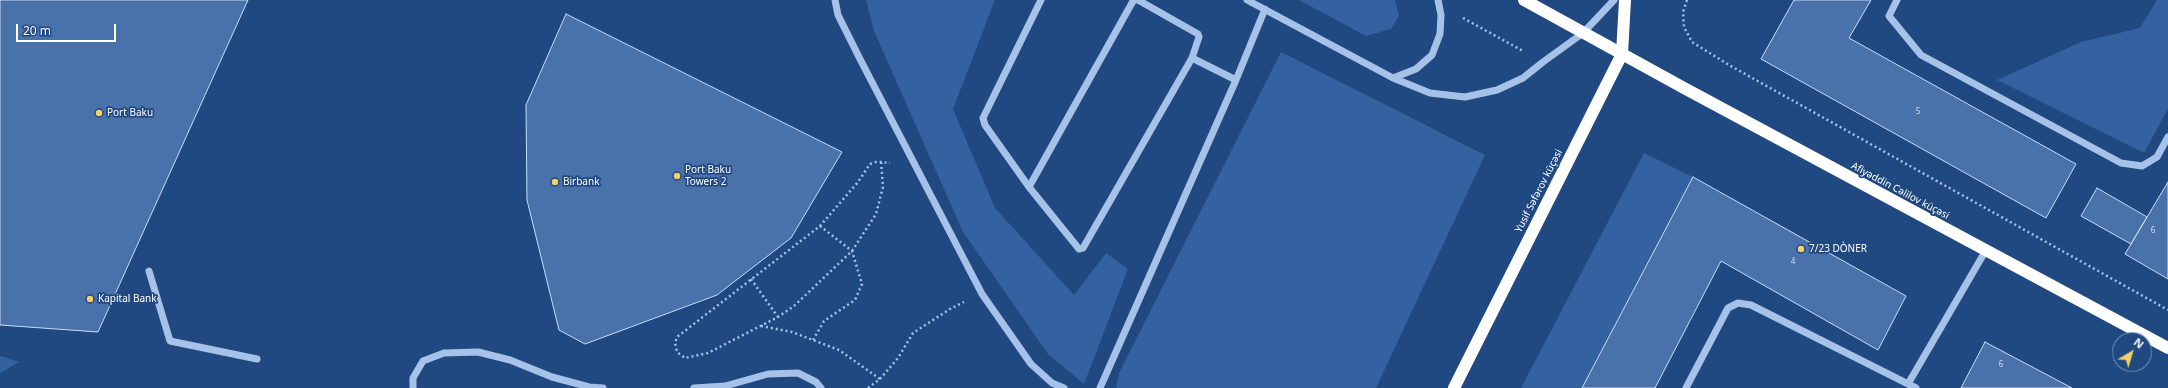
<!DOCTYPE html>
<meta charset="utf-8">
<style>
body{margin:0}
#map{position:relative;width:2168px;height:388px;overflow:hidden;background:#204881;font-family:"Noto Sans",sans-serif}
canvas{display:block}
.north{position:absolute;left:2112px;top:332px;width:40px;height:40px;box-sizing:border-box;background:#204881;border:1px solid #7991b3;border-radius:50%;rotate:38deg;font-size:11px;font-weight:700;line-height:16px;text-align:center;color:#fff}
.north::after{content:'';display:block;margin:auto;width:14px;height:18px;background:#f5d067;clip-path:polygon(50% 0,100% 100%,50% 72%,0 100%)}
.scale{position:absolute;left:16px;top:24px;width:100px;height:18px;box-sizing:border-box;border:2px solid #fff;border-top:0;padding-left:5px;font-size:12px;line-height:14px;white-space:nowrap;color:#fff;-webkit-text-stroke:3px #204881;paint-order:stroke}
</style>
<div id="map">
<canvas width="2168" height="388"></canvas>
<div class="north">N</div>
<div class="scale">20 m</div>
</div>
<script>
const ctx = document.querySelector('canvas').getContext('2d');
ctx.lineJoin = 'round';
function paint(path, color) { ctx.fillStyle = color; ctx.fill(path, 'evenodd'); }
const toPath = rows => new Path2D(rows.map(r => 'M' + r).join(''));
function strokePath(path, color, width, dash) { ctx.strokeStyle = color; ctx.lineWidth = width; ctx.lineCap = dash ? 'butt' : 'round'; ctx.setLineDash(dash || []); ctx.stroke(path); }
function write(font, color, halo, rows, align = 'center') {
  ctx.font = font + ' "Noto Sans",sans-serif'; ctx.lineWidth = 3.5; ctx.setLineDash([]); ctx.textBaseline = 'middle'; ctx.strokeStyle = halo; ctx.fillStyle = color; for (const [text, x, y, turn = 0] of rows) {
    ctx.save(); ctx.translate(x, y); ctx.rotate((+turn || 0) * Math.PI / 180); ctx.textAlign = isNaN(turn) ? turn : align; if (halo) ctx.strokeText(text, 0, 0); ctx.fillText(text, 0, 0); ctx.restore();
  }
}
paint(toPath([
 [866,0,995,0,953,109,995,208,1074,295,1106,253,1128,269,1084,384,1048,354,963,232,874,31],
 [1299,0,1395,0,1399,16,1391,29,1366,36],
 [2157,0,2168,0,2168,109,2144,153,1997,80,2081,42,2140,28],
 [1281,52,1485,155,1376,388,1116,388,1119,373],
 [1644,153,1693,177,1582,388,1521,388],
 [0,356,5,357,19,362,0,373]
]), '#34619f');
const building = toPath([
 [0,0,248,0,98,332,0,325,0,0],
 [1794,0,1871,0,1849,38,2076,164,2046,218,1761,59,1794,0],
 [566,14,842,152,791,238,717,295,585,344,559,330,527,200,526,105,566,14],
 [1693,177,1906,296,1878,350,1721,261,1655,388,1582,388,1693,177],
 [2168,182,2168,279,2125,254,2168,182],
 [2097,188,2147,217,2131,244,2081,216,2097,188],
 [1985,342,2072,388,1961,388,1985,342]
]);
paint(building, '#4971aa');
strokePath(building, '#caddf6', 1);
strokePath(toPath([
 [1687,0,1683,12,1684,27,1692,42,1729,65,2168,310],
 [1463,18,1523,51],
 [881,162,883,187,876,214,852,251,794,306,778,317,708,353,685,358,677,352,675,343,677,337,820,226,858,182,870,164,876,162,881,162,890,163],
 [751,279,778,317],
 [761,326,792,332,839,350,880,379],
 [813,340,824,321,855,300,862,284,852,251,820,226],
 [868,388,880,379,898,358,913,333,950,309,964,302]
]), '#a6c2e8', 2.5, [2, 3]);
strokePath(toPath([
 [835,0,838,15,860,59,982,294,1031,364,1052,383,1064,388],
 [1041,0,983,118,985,125,1029,187,1133,1,1136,0],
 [1138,0,1198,34,1199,37,1192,58,1236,80],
 [1247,0,1393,78,1430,93,1465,97,1497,90,1523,78,1543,62,1583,33,1614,0],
 [1897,0,1889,16,1921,55,2121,163,2142,166,2157,157,2168,137],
 [1393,78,1416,69,1432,55,1440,34,1441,15,1438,0],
 [1029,187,1079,249,1083,248,1192,58],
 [149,271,170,341,257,359],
 [1908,384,1986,250],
 [413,388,413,378,423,361,444,353,478,352,510,360,552,377,589,387,603,388],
 [694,388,725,386,768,374,798,373,816,382,821,388],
 [1100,388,1236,80,1265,9],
 [1686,388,1728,308,1738,303,1751,305,1916,388]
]), '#a6c2e8', 7);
strokePath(toPath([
 [1524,0,1684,88,2168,348],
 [1454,388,1622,54,1625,0]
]), '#fff', 12);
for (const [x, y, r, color] of [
 [99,113,4,"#f5d067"],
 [677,176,4,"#f5d067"],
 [555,182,4,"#f5d067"],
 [1801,249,4,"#f5d067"],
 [90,299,4,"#f5d067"]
]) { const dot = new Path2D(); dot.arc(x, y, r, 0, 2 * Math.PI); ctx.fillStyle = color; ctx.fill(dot); strokePath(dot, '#204881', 1.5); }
write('8px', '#d2dcea', null, [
 ["5",1918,112],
 ["6",2153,231],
 ["4",1793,262],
 ["6",2001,365]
]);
write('10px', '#fff', '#204881', [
 ["Port Baku",107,113],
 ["Port Baku",685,170],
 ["Towers 2",685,182],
 ["Birbank",563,182],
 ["7/23 DÒNER",1809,249],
 ["Kapital Bank",98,299]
], 'left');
write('10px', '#fff', '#204881', [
 ["Yusif Səfərov küçəsi",1539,191,-63],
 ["Afiyəddin Cəlilov küçəsi",1900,191,28]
]);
</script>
